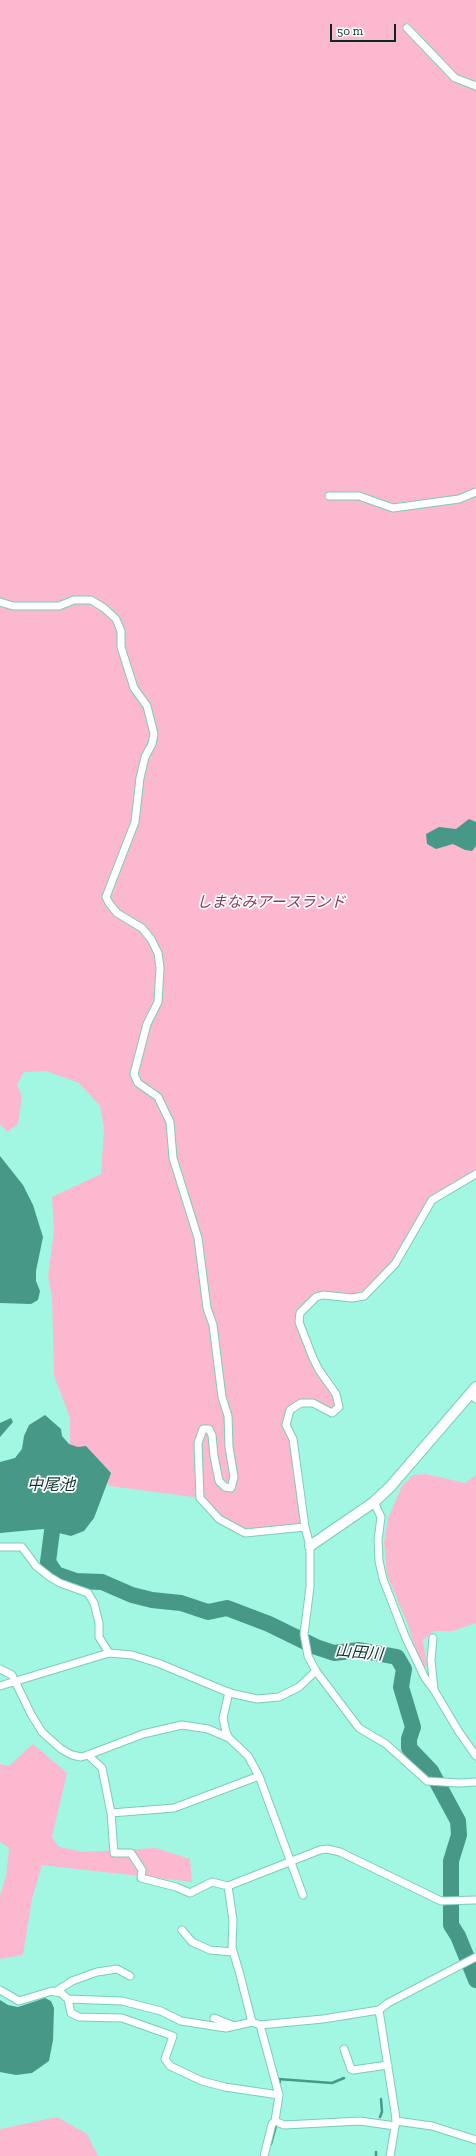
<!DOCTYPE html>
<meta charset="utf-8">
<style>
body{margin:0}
#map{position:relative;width:476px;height:2156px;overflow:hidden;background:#a2f7e3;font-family:"Zilla Slab",serif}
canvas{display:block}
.scale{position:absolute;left:330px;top:24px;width:66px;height:18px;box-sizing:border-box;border:2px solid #052b24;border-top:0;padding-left:5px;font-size:12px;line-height:14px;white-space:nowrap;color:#052b24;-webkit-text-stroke:3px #fff;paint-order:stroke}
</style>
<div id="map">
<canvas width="476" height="2156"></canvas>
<div class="scale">50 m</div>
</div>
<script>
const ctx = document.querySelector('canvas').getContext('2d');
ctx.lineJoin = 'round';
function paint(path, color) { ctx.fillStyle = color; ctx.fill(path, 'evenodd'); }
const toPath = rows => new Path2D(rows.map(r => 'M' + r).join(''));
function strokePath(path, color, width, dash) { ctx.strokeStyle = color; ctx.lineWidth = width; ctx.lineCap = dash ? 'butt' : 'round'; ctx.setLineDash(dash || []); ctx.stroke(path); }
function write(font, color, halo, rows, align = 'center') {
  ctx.font = font + ' "Zilla Slab","Noto Sans JP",serif'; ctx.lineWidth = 3.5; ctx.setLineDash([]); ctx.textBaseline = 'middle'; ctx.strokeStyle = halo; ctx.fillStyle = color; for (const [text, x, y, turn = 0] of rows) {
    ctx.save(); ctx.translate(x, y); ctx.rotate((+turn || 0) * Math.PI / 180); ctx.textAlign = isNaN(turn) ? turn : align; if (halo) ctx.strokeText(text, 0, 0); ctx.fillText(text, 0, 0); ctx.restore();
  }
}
paint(toPath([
 [0,0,476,0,476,1179,432,1200,388,1271,364,1296,323,1295,300,1313,306,1340,339,1407,333,1413,313,1403,290,1410,305,1527,245,1533,219,1519,201,1498,109,1486,104,1475,70,1461,70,1418,54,1376,52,1298,48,1275,54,1232,52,1197,101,1174,104,1129,100,1106,79,1083,46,1071,24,1072,17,1085,22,1096,18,1124,7,1132,0,1124],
 [426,1474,465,1483,476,1475,476,1623,453,1631,434,1631,423,1640,427,1666,421,1668,408,1625,387,1575,384,1542,388,1518,402,1486,413,1475],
 [33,1744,67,1773,52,1837,59,1847,84,1852,156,1848,190,1859,192,1882,42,1865,32,1899,23,1955,0,1959,0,1895,6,1876,9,1848,0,1842,0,1764,9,1766],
 [57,2117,87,2134,98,2156,0,2156,0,2129]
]), '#fcb8cf');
paint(toPath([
 [469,819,476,822,476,846,472,851,465,850,453,844,436,849,427,844,426,834,439,827,456,829],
 [0,1156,23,1185,33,1205,43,1237,36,1271,36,1281,40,1291,38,1300,31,1304,0,1303],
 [45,1415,61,1429,62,1436,69,1444,78,1447,86,1446,111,1473,94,1518,84,1531,71,1536,43,1529,0,1533,0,1462,15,1458,22,1449,24,1436,29,1425],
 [11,1418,13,1422,0,1437,0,1423],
 [45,1998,51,2001,54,2008,53,2040,49,2061,32,2073,16,2075,0,2072,0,2000,8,2005,18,2007]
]), '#479887');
strokePath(toPath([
 [280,2082,278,2079,332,2083,344,2078],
 [380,2117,382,2112,381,2099],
 [271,2144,276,2126],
 [376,2152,376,2156]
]), '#479887', 2.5);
strokePath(toPath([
 [52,1531,48,1562,56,1574,76,1581,102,1582,132,1595,152,1600,181,1603,208,1612,227,1608,269,1624,316,1647,334,1653,359,1650,397,1657,404,1669,401,1687,413,1727,409,1739,409,1748,431,1771,458,1821,459,1835,451,1861,451,1925,458,1936,476,1980]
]), '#479887', 16);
const street = toPath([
 [407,28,455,78,476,86],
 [329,496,359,496,393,508,459,499,476,492],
 [0,602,13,606,59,606,74,600,91,600,104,608,116,619,121,631,121,647,134,688,147,706,154,734,152,744,145,757,140,778,135,822,106,897,109,903,117,913,142,928,151,939,158,953,160,968,158,1002,147,1024,134,1074,138,1083,158,1097,170,1122,173,1158,198,1238,207,1308,213,1325,222,1397,228,1416,229,1447,234,1477,231,1488,225,1487,219,1481,214,1456,212,1435,209,1429,203,1429,198,1443,200,1498,219,1519,245,1533,305,1527],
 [476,1174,432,1200,395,1264,364,1296,352,1298,323,1295,316,1297,300,1313,299,1322,313,1358,319,1370,336,1394,339,1407,332,1413,313,1403,301,1403,290,1410,286,1425,293,1439,305,1527,310,1546,310,1587,304,1634,308,1656,316,1671,359,1728,386,1744,427,1781,459,1783,476,1782],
 [470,1394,476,1399],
 [374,1502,381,1517,378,1540,379,1561,383,1579,405,1636,425,1678,434,1690,459,1732,476,1756],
 [0,1547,22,1547,36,1566,50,1577,60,1583,88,1593,94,1603,99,1623,99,1637,109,1653],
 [433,1638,431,1660,434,1689],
 [0,1669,12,1675,31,1714,42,1732,61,1749,72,1755,81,1757,88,1755,143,1734,182,1725,208,1729,229,1738],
 [0,1686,109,1653,132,1655,158,1663,230,1693,257,1699,279,1697,299,1687,316,1671],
 [229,1692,223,1718,226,1732,229,1738,248,1756,259,1776,303,1895],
 [88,1755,102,1768,111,1813,174,1808,259,1776],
 [111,1813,114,1853,131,1853,142,1870,141,1878,176,1887,190,1893,212,1882,228,1886,233,1920,232,1948,239,1971,252,2022],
 [228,1886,320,1850,327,1849,340,1852,441,1901,475,1900],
 [182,1930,192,1942,210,1950,233,1952],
 [0,1990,19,2001,52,1991,61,1993,68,1999,122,2001,161,2011,181,2021,226,2028,252,2022,260,2025,323,2019,379,2010,388,2003,476,1957],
 [55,1992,72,1981,97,1972,117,1969,130,1976],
 [68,1999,71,2013,79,2017,122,2018,173,2036,165,2059,170,2066,202,2081,225,2087,279,2095],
 [379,2010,395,2112,396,2121,390,2156],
 [214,2018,234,2026],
 [260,2025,279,2095,275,2121,272,2124,264,2156],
 [344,2049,351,2069,353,2070,388,2065],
 [275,2121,284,2125,360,2121,395,2126],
 [396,2121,432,2126,476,2140]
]);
const secondary = toPath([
 [310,1546,374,1502,390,1487,476,1387]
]);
strokePath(street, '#79cdba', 9);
strokePath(secondary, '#79cdba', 12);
strokePath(street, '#fff', 7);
strokePath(secondary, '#fff', 10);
write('italic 15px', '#883858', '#fff', [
 ["しまなみアースランド",271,903]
]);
write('italic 16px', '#0f362e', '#fff', [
 ["中尾池",51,1485],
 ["山田川",359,1653,5]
]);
</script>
